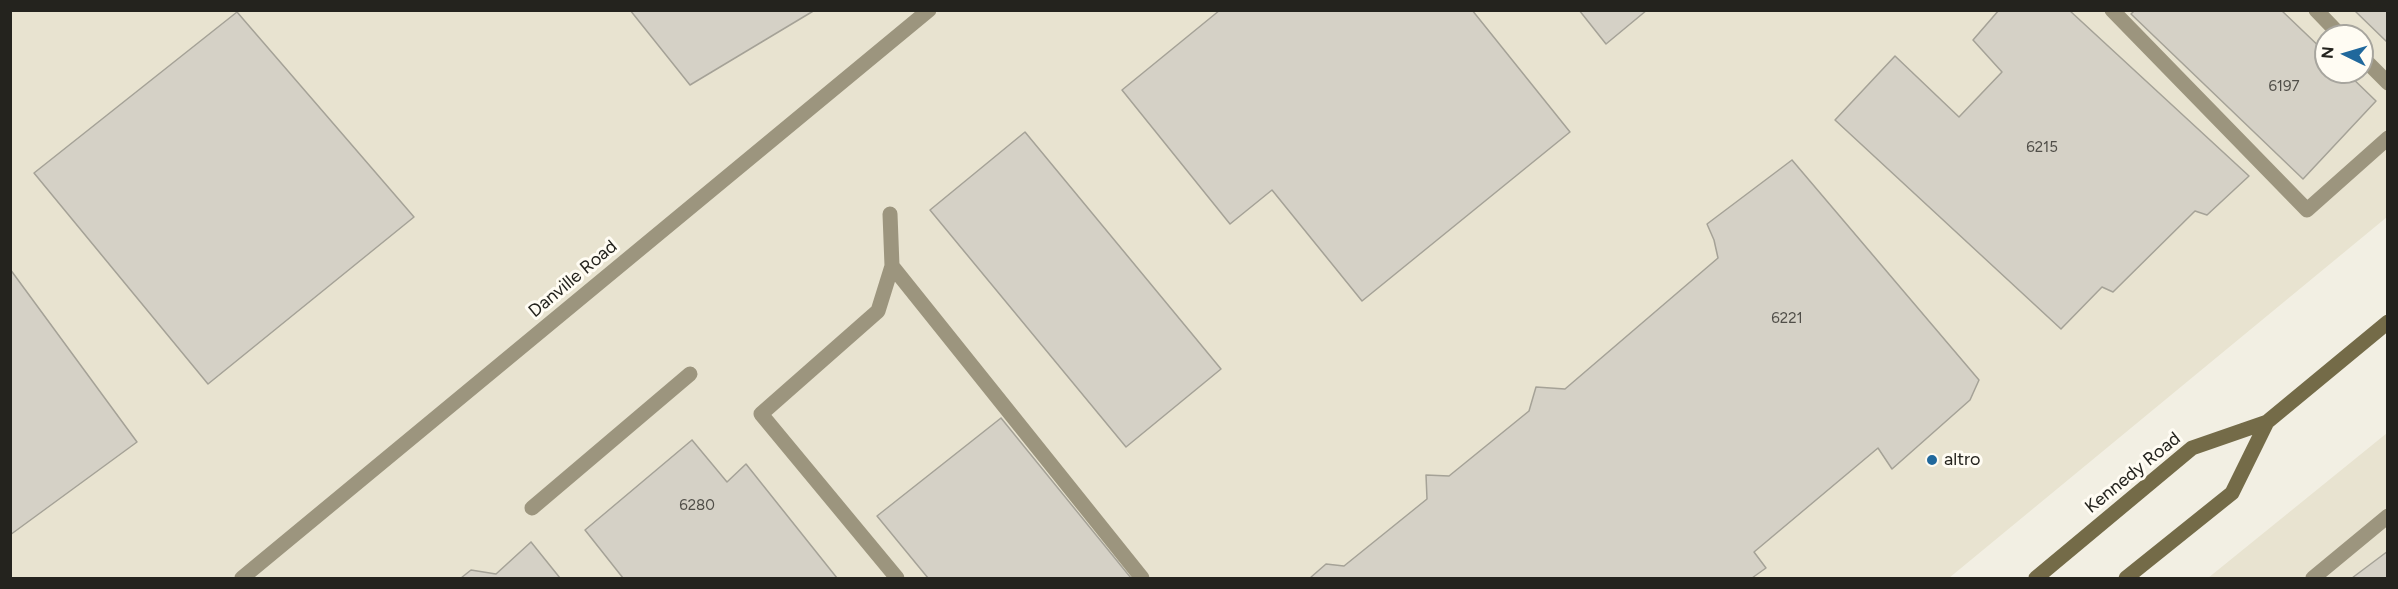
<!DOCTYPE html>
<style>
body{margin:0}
#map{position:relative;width:2398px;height:589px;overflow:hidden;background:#f2efe3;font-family:Figtree,sans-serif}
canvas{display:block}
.frame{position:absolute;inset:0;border:12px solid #24231e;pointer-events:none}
.north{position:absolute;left:2314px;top:24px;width:60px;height:60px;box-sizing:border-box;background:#fffcf3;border:2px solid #a7a59e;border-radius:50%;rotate:275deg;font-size:16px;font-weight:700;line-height:24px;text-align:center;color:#24231e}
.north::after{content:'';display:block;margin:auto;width:21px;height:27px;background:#20689c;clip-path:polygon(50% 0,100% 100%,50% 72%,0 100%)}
</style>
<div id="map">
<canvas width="2398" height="589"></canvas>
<div class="frame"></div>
<div class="north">N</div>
</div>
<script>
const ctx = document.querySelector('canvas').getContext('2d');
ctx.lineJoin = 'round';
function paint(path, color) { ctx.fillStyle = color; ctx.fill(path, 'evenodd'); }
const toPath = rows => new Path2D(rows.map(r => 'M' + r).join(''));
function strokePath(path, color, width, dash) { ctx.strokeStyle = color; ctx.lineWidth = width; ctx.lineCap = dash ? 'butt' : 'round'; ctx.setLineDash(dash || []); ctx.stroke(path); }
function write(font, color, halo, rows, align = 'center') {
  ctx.font = font + ' Figtree,sans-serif'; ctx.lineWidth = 6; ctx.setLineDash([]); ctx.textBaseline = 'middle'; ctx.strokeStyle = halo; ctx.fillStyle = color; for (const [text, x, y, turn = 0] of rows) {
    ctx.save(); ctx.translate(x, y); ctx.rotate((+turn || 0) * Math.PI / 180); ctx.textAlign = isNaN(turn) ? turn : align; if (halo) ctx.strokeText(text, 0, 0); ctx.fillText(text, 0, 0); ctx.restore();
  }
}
paint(toPath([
 [10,11,2387,11,2387,217,1949,578,11,578],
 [2326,36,2362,36,2362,72,2326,72],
 [2387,433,2387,578,2208,578]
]), '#e8e3d0');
const building = toPath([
 [630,10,815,10,690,85,630,10],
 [1220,10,1472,10,1570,132,1362,301,1272,190,1230,224,1122,90,1220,10],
 [1579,10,1647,10,1606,44,1579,10],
 [1999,10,2069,10,2249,176,2207,215,2195,211,2113,292,2102,287,2061,329,1835,120,1895,56,1959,117,2002,72,1973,40,1999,10],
 [2135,10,2281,10,2326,53,2326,72,2346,72,2376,101,2303,179,2131,14,2135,10],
 [2354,10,2388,10,2388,43,2354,10],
 [237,12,414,217,208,384,34,173,237,12],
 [1025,132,1221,369,1126,447,930,210,1025,132],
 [1792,160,1979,380,1970,400,1892,469,1878,448,1754,552,1766,568,1752,578,1310,578,1326,564,1344,566,1427,499,1426,475,1449,476,1529,411,1536,387,1565,389,1718,258,1714,240,1707,224,1792,160],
 [10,269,137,442,10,535,10,269],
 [1001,418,1131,578,928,578,877,516,1001,418],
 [692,440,727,482,746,464,837,578,623,578,585,530,692,440],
 [531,542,560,578,461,578,471,570,496,574,531,542],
 [2388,551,2388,578,2352,578,2388,551]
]);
paint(building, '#d5d1c6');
strokePath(building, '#a5a297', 1.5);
strokePath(toPath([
 [2112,10,2307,210,2388,138],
 [2316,10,2341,36],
 [2362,57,2388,83],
 [890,214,892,266,878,311,761,414,897,578],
 [892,266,1142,578],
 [532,508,690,374],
 [2313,578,2388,516]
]), '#9c957e', 15);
strokePath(toPath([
 [242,578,929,10]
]), '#9c957e', 15);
strokePath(toPath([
 [2036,578,2192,448,2267,422,2388,322],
 [2126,578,2232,493,2267,422]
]), '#746b48', 15);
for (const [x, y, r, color] of [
 [1932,460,6,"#20689c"]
]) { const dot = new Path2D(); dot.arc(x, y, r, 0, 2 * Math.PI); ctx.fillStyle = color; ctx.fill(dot); strokePath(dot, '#fffcf3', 2); }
write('15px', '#504e48', null, [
 ["6197",2284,87],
 ["6215",2042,148],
 ["6221",1787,319],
 ["6280",697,506]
]);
write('18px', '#24231e', '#fffcf3', [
 ["Danville Road",573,279,-40],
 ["Kennedy Road",2133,473,-39]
]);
write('18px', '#24231e', '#fffcf3', [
 ["altro",1944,460]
], 'left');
</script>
